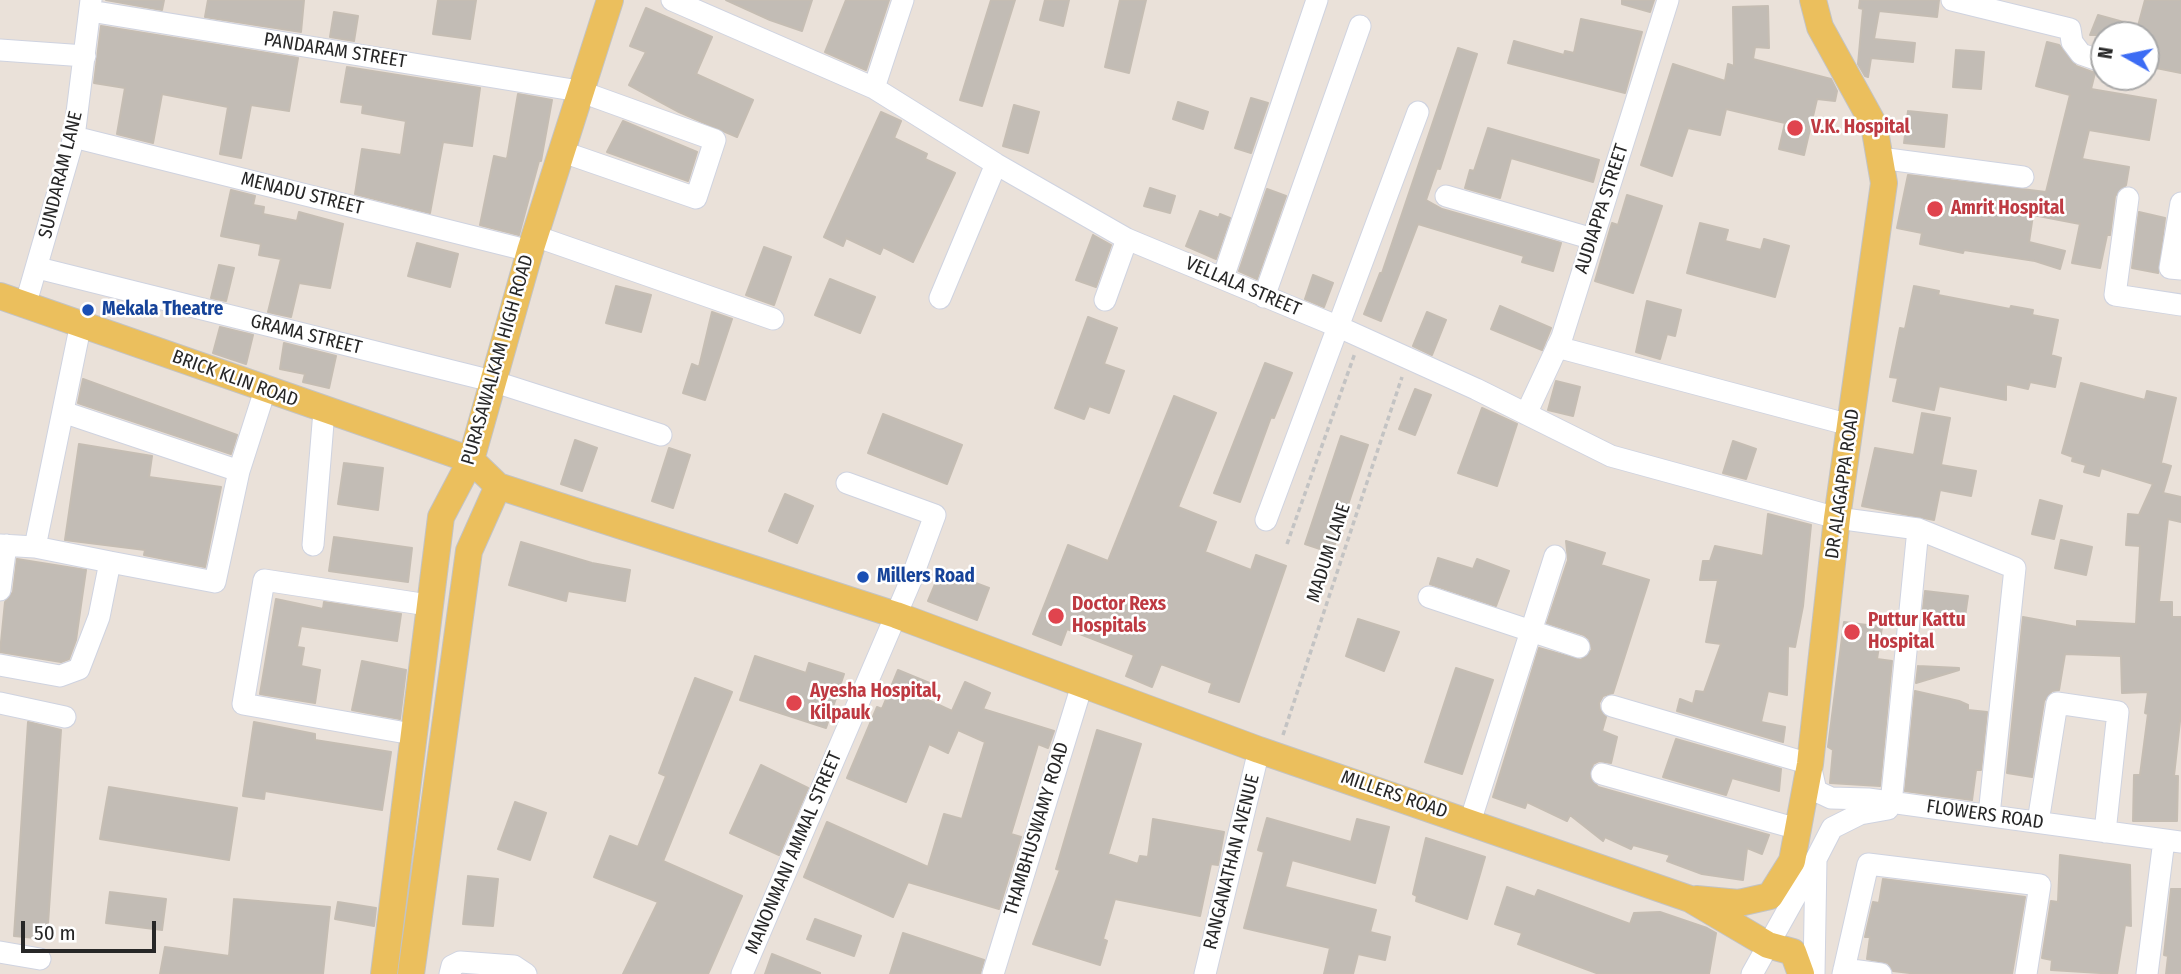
<!DOCTYPE html>
<style>
body{margin:0}
#map{position:relative;width:2181px;height:974px;overflow:hidden;background:#eae1d9;font-family:"Fira Sans Condensed",sans-serif}
canvas{display:block}
.north{position:absolute;left:2090px;top:21px;width:70px;height:70px;box-sizing:border-box;background:#fff;border:2px solid #a9a9a9;border-radius:50%;rotate:279deg;font-size:19px;font-weight:700;line-height:28px;text-align:center;color:#272727}
.north::after{content:'';display:block;margin:auto;width:24px;height:32px;background:#3c6cf4;clip-path:polygon(50% 0,100% 100%,50% 72%,0 100%)}
.scale{position:absolute;left:21px;top:921px;width:135px;height:32px;box-sizing:border-box;border:4px solid #272727;border-top:0;padding-left:9px;font-size:21px;line-height:24px;white-space:nowrap;color:#272727;-webkit-text-stroke:5px #fff;paint-order:stroke}
</style>
<div id="map">
<canvas width="2181" height="974"></canvas>
<div class="north">N</div>
<div class="scale">50 m</div>
</div>
<script>
const ctx = document.querySelector('canvas').getContext('2d');
ctx.lineJoin = 'round';
function paint(path, color) { ctx.fillStyle = color; ctx.fill(path, 'evenodd'); }
const toPath = rows => new Path2D(rows.map(r => 'M' + r).join(''));
function strokePath(path, color, width, dash) { ctx.strokeStyle = color; ctx.lineWidth = width; ctx.lineCap = dash ? 'butt' : 'round'; ctx.setLineDash(dash || []); ctx.stroke(path); }
function write(font, color, halo, rows, align = 'center') {
  ctx.font = font + ' "Fira Sans Condensed",sans-serif'; ctx.lineWidth = 5; ctx.setLineDash([]); ctx.textBaseline = 'middle'; ctx.strokeStyle = halo; ctx.fillStyle = color; for (const [text, x, y, turn = 0] of rows) {
    ctx.save(); ctx.translate(x, y); ctx.rotate((+turn || 0) * Math.PI / 180); ctx.textAlign = isNaN(turn) ? turn : align; if (halo) ctx.strokeText(text, 0, 0); ctx.fillText(text, 0, 0); ctx.restore();
  }
}
const building = toPath([
 [106,0,164,0,162,10,106,0],
 [208,0,304,0,301,32,205,17,208,0],
 [438,0,476,0,470,39,433,34,438,0],
 [726,0,812,0,802,31,770,20,726,0],
 [846,0,889,0,866,70,825,52,846,0],
 [991,0,1015,0,982,106,960,100,991,0],
 [1045,0,1069,0,1063,26,1040,20,1045,0],
 [1120,0,1146,0,1129,73,1105,67,1120,0],
 [1622,0,1654,0,1650,12,1622,4,1622,0],
 [1860,0,1939,0,1937,17,1879,11,1874,39,1915,43,1913,62,1871,58,1868,77,1865,76,1858,64,1863,9,1859,8,1860,0],
 [2145,0,2181,0,2181,73,2146,66,2146,35,2090,35,2098,15,2138,26,2145,0],
 [1768,6,1769,48,1755,47,1753,59,1831,79,1837,91,1835,101,1817,99,1804,155,1779,149,1785,123,1726,109,1720,135,1688,128,1672,176,1641,165,1673,64,1725,81,1728,64,1734,66,1733,7,1768,6],
 [646,8,712,37,696,74,753,100,737,137,679,112,629,85,646,52,630,46,646,8],
 [334,12,358,16,354,41,330,37,334,12],
 [1581,19,1642,32,1625,93,1508,63,1514,41,1564,55,1565,51,1574,53,1581,19],
 [101,26,298,58,289,111,251,105,241,158,220,154,228,107,162,94,153,143,117,134,125,88,94,83,101,26],
 [2047,42,2059,45,2076,66,2095,73,2091,89,2156,100,2149,140,2089,130,2082,159,2129,167,2126,185,2115,196,2110,235,2107,235,2100,268,2072,263,2080,224,2033,215,2029,242,2065,251,2060,269,2035,261,1964,250,1963,253,1920,244,1922,233,1897,228,1908,175,2046,192,2070,95,2036,86,2047,42],
 [1458,48,1477,54,1440,169,1437,168,1426,200,1442,209,1561,243,1553,271,1522,262,1524,256,1418,224,1381,321,1364,314,1380,273,1382,273,1458,48],
 [1956,50,1984,52,1981,89,1953,87,1956,50],
 [347,67,480,88,472,146,443,142,430,213,355,194,362,149,401,155,406,121,362,113,363,105,341,102,347,67],
 [518,94,552,100,541,161,539,161,519,235,480,225,494,156,507,159,518,94],
 [1251,98,1268,103,1251,153,1235,148,1251,98],
 [1178,102,1208,112,1203,129,1173,119,1178,102],
 [1014,105,1039,112,1028,153,1003,146,1014,105],
 [1908,111,1947,115,1944,147,1904,143,1908,111],
 [881,112,901,121,894,138,927,154,925,159,955,173,913,262,883,247,880,254,846,238,843,246,824,237,881,112],
 [623,121,697,152,688,181,607,152,623,121],
 [1488,128,1599,160,1593,182,1511,158,1500,198,1465,188,1470,170,1474,171,1488,128],
 [1150,188,1175,196,1170,213,1144,206,1150,188],
 [1267,189,1286,196,1257,279,1239,271,1267,189],
 [231,190,255,196,253,205,264,207,263,214,297,221,299,212,343,224,330,288,299,283,291,317,268,312,281,259,259,255,261,244,221,236,231,190],
 [1627,195,1662,206,1633,293,1595,281,1612,223,1618,225,1627,195],
 [1200,211,1219,218,1220,214,1230,218,1216,259,1186,246,1200,211],
 [2139,212,2165,218,2158,273,2132,268,2139,212],
 [1700,223,1728,230,1725,241,1761,250,1764,239,1789,246,1775,297,1687,273,1700,223],
 [1093,235,1111,245,1096,287,1076,280,1093,235],
 [417,243,458,254,450,287,408,276,417,243],
 [764,247,791,257,774,305,746,295,764,247],
 [219,265,234,268,226,301,211,298,219,265],
 [1313,275,1333,283,1324,307,1305,299,1313,275],
 [830,279,875,297,860,333,815,315,830,279],
 [616,286,651,295,641,332,606,323,616,286],
 [1914,286,1939,291,1938,295,2010,309,2011,306,2033,310,2032,315,2058,320,2051,355,2061,358,2055,387,2030,382,2028,389,2006,384,2006,400,1939,386,1934,410,1893,401,1898,378,1890,377,1900,328,1905,329,1914,286],
 [1647,301,1681,310,1675,336,1667,334,1660,359,1636,352,1647,301],
 [1500,306,1551,328,1542,350,1491,329,1500,306],
 [712,312,732,319,705,400,683,393,692,364,699,367,712,312],
 [1427,312,1446,320,1432,355,1413,346,1427,312],
 [1088,317,1117,328,1104,364,1124,371,1109,413,1089,406,1084,419,1055,408,1088,317],
 [220,327,253,335,246,364,213,353,220,327],
 [284,343,336,356,329,388,303,382,305,374,280,369,284,343],
 [1265,363,1292,373,1274,418,1271,417,1240,502,1214,493,1265,363],
 [83,379,237,435,231,454,78,403,83,379],
 [1556,381,1580,387,1573,416,1548,410,1556,381],
 [2081,383,2145,400,2147,391,2176,398,2161,463,2171,466,2163,493,2181,497,2181,522,2168,519,2159,602,2172,602,2172,617,2181,617,2181,712,2174,776,2178,776,2177,821,2133,821,2134,775,2140,775,2148,714,2145,713,2148,692,2122,693,2121,656,2065,654,2059,690,2052,691,2044,701,2032,777,2007,773,2023,617,2077,627,2077,621,2136,624,2140,546,2126,545,2128,514,2139,515,2153,484,2101,468,2099,476,2084,472,2086,465,2072,461,2073,457,2062,453,2081,383],
 [1415,389,1431,395,1415,435,1399,429,1415,389],
 [1174,396,1216,413,1178,507,1216,522,1205,552,1251,570,1256,555,1286,566,1239,702,1209,692,1212,683,1161,664,1152,687,1126,676,1134,655,1067,629,1061,645,1033,634,1068,545,1108,561,1174,396],
 [1482,408,1517,424,1497,486,1458,473,1482,408],
 [1922,413,1950,418,1941,465,1976,471,1971,496,1940,490,1934,520,1862,506,1875,448,1914,455,1922,413],
 [883,414,962,445,947,484,868,453,883,414],
 [1341,436,1368,445,1332,553,1305,544,1341,436],
 [575,440,597,448,582,491,561,484,575,440],
 [1733,441,1756,449,1746,479,1723,473,1733,441],
 [79,444,152,456,149,477,221,487,205,567,144,555,145,550,65,540,79,444],
 [669,448,690,455,673,508,652,501,669,448],
 [344,463,383,468,378,510,338,504,344,463],
 [785,494,813,506,797,543,769,531,785,494],
 [2040,500,2062,506,2054,539,2032,534,2040,500],
 [1768,514,1811,525,1803,606,1795,647,1788,646,1787,695,1768,691,1761,722,1785,727,1783,742,1677,711,1680,699,1693,704,1696,691,1704,692,1721,644,1706,642,1718,580,1700,580,1703,561,1710,561,1715,546,1763,556,1768,514],
 [334,537,412,548,408,582,329,571,334,537],
 [2061,540,2092,547,2086,575,2055,568,2061,540],
 [1566,541,1605,553,1601,565,1649,580,1613,693,1603,696,1599,703,1600,710,1606,717,1602,731,1617,737,1611,763,1599,761,1593,764,1590,778,1598,787,1769,835,1762,854,1747,848,1743,880,1702,874,1667,861,1670,855,1633,845,1631,849,1605,837,1603,841,1570,815,1567,821,1527,802,1525,808,1493,797,1539,648,1581,660,1592,650,1589,639,1584,635,1547,623,1568,560,1566,541],
 [521,542,592,563,630,570,625,601,568,591,566,601,509,585,521,542],
 [1438,558,1473,569,1477,559,1509,571,1496,606,1430,584,1438,558],
 [17,559,86,570,76,640,69,659,61,662,0,652,5,602,13,592,17,559],
 [941,570,989,588,977,620,928,601,941,570],
 [1925,591,1968,596,1964,623,1922,618,1925,591],
 [276,599,323,609,324,602,401,614,397,641,301,626,297,647,304,648,301,666,320,670,315,703,260,694,276,599],
 [1358,619,1399,632,1384,671,1346,656,1358,619],
 [1844,622,1882,627,1877,659,1892,661,1880,786,1830,783,1833,750,1828,747,1844,622],
 [755,656,806,673,809,663,844,674,826,728,740,700,755,656],
 [362,661,406,670,400,719,352,710,362,661],
 [1918,666,1959,668,1959,670,1916,683,1918,666],
 [1456,668,1493,680,1462,774,1425,762,1456,668],
 [898,670,932,684,926,699,952,711,965,682,990,693,983,709,1054,731,1048,748,1038,744,1011,834,1021,837,999,909,908,882,893,917,804,877,827,822,928,867,944,814,962,819,985,742,958,730,948,753,929,744,906,802,847,778,877,707,882,709,898,670],
 [695,678,732,692,663,861,742,896,708,974,623,974,658,902,594,877,610,836,638,847,666,776,659,773,695,678],
 [1915,691,1959,701,1968,705,1968,710,1987,712,1981,770,1976,770,1972,800,1905,791,1915,691],
 [28,722,61,730,47,939,14,936,28,722],
 [254,722,315,734,315,740,391,752,382,810,265,791,264,799,243,796,254,722],
 [1097,730,1141,744,1108,854,1138,864,1140,856,1148,857,1153,819,1224,832,1218,865,1211,864,1200,916,1115,899,1103,939,1107,941,1100,965,1033,944,1060,870,1056,869,1097,730],
 [1676,739,1781,769,1779,791,1732,778,1726,795,1663,777,1676,739],
 [761,765,808,788,779,855,730,833,761,765],
 [109,787,237,808,229,860,100,839,109,787],
 [515,802,546,813,530,860,498,849,515,802],
 [1267,818,1351,842,1357,819,1389,827,1375,883,1292,860,1285,887,1376,910,1370,932,1390,937,1385,960,1358,954,1353,974,1324,974,1330,948,1244,928,1264,852,1258,850,1267,818],
 [1426,838,1485,857,1467,919,1416,901,1417,896,1413,894,1426,838],
 [2060,855,2130,865,2131,926,2125,925,2117,974,2051,970,2052,960,2042,958,2051,901,2058,902,2060,855],
 [468,876,498,879,493,926,463,924,468,876],
 [1883,879,2025,897,2012,974,1918,974,1893,971,1888,963,1867,959,1870,937,1865,937,1873,902,1879,903,1883,879],
 [1507,887,1535,897,1538,890,1630,924,1634,913,1660,912,1707,928,1716,933,1709,974,1599,974,1518,944,1522,933,1495,924,1507,887],
 [2171,889,2181,889,2181,974,2166,974,2168,956,2164,955,2171,889],
 [110,892,166,899,162,930,106,923,110,892],
 [234,899,330,907,323,974,160,974,165,947,229,956,234,899],
 [338,902,376,908,374,926,335,919,338,902],
 [815,919,861,936,854,956,807,939,815,919],
 [903,933,984,960,980,974,890,974,903,933],
 [772,954,820,973,820,974,765,974,772,954]
]);
paint(building, '#c2bcb5');
strokePath(building, '#c5bdb3', 2);
const minor = toPath([
 [672,0,874,88,996,164,1127,239,1339,327,1476,389,1611,456,1837,518,1918,529,2015,568,1989,815],
 [1952,0,2070,29,2072,42,2081,54,2104,62],
 [90,11,579,91,715,140,696,198,563,152],
 [0,50,85,56],
 [874,88,903,0],
 [74,137,530,251],
 [1880,158,2023,177],
 [1446,196,1593,239],
 [2128,198,2115,295,2181,305],
 [2181,203,2170,268,2181,269],
 [535,236,773,319],
 [38,268,492,381,661,435],
 [1223,278,1317,0],
 [1264,297,1360,26],
 [940,298,996,164],
 [1105,300,1127,239],
 [25,306,74,137,91,0],
 [1557,347,1850,425],
 [63,412,239,471],
 [1526,414,1562,337,1668,0],
 [1266,520,1418,112],
 [0,545,35,547,81,323],
 [313,545,324,411],
 [35,547,110,562],
 [0,590,6,545],
 [1429,597,1579,647],
 [0,665,60,676,79,669,99,617,110,562,215,582,239,471,265,390],
 [0,703,65,717],
 [1612,706,1810,764,1816,791,1831,798,1868,799,2181,842],
 [412,734,243,704,264,580,428,605],
 [1602,774,1798,829],
 [1891,804,1918,529],
 [1470,822,1555,556],
 [2038,822,2057,703,2118,712,2105,832],
 [0,952,40,959],
 [1844,969,1881,974],
 [450,974,452,966,460,962,514,966,526,974],
 [742,974,911,580,935,515,847,483],
 [993,974,1082,685],
 [1205,974,1259,750],
 [1752,974,1814,863],
 [1814,974,1816,859,1832,828,1860,814,1888,809],
 [1843,974,1868,864,2040,885,2026,974],
 [2147,974,2164,840]
]);
const major = toPath([
 [0,296,471,460,498,486,896,615,1259,750,1690,899,1768,945,1793,952,1801,974],
 [1696,899,1739,903,1770,896,1792,861,1810,764,1837,518,1884,183,1874,125,1820,27,1813,0],
 [384,974,441,517,471,460,530,251,610,0],
 [411,974,469,551,498,486]
]);
strokePath(minor, '#cfd3e0', 23);
strokePath(major, '#c3c3c3', 28);
strokePath(toPath([
 [1287,544,1355,353],
 [1283,735,1402,377]
]), '#c3c3c3', 3.5, [5, 3.5]);
strokePath(minor, '#fff', 21);
strokePath(major, '#ebbf5d', 26);
for (const [x, y, r, color] of [
 [1795,128,9,"#e0444e"],
 [1935,209,9,"#e0444e"],
 [88,310,7,"#1a4fb4"],
 [863,577,7,"#1a4fb4"],
 [1056,616,9,"#e0444e"],
 [1852,632,9,"#e0444e"],
 [794,703,9,"#e0444e"]
]) { const dot = new Path2D(); dot.arc(x, y, r, 0, 2 * Math.PI); ctx.fillStyle = color; ctx.fill(dot); strokePath(dot, '#fff', 2.5); }
write('19px', '#272727', '#fff', [
 ["PANDARAM STREET",335,51,9],
 ["SUNDARAM LANE",61,175,-76],
 ["MENADU STREET",302,194,14],
 ["AUDIAPPA STREET",1602,209,-72],
 ["VELLALA STREET",1243,287,23],
 ["GRAMA STREET",306,335,14],
 ["PURASAWALKAM HIGH ROAD",498,360,-74],
 ["BRICK KLIN ROAD",235,379,20],
 ["DR ALAGAPPA ROAD",1843,484,-82],
 ["MADUM LANE",1329,553,-72],
 ["MILLERS ROAD",1394,795,19],
 ["FLOWERS ROAD",1985,815,8],
 ["THAMBHUSWAMY ROAD",1037,829,-73],
 ["MANONMANI AMMAL STREET",794,853,-67],
 ["RANGANATHAN AVENUE",1232,862,-76]
]);
write('bold 19px', '#be3a42', '#fff', [
 ["V.K. Hospital",1811,128],
 ["Amrit Hospital",1951,209],
 ["Doctor Rexs",1072,605],
 ["Hospitals",1072,627],
 ["Puttur Kattu",1868,621],
 ["Hospital",1868,643],
 ["Ayesha Hospital,",810,692],
 ["Kilpauk",810,714]
], 'left');
write('bold 19px', '#164399', '#fff', [
 ["Mekala Theatre",102,310],
 ["Millers Road",877,577]
], 'left');
</script>
